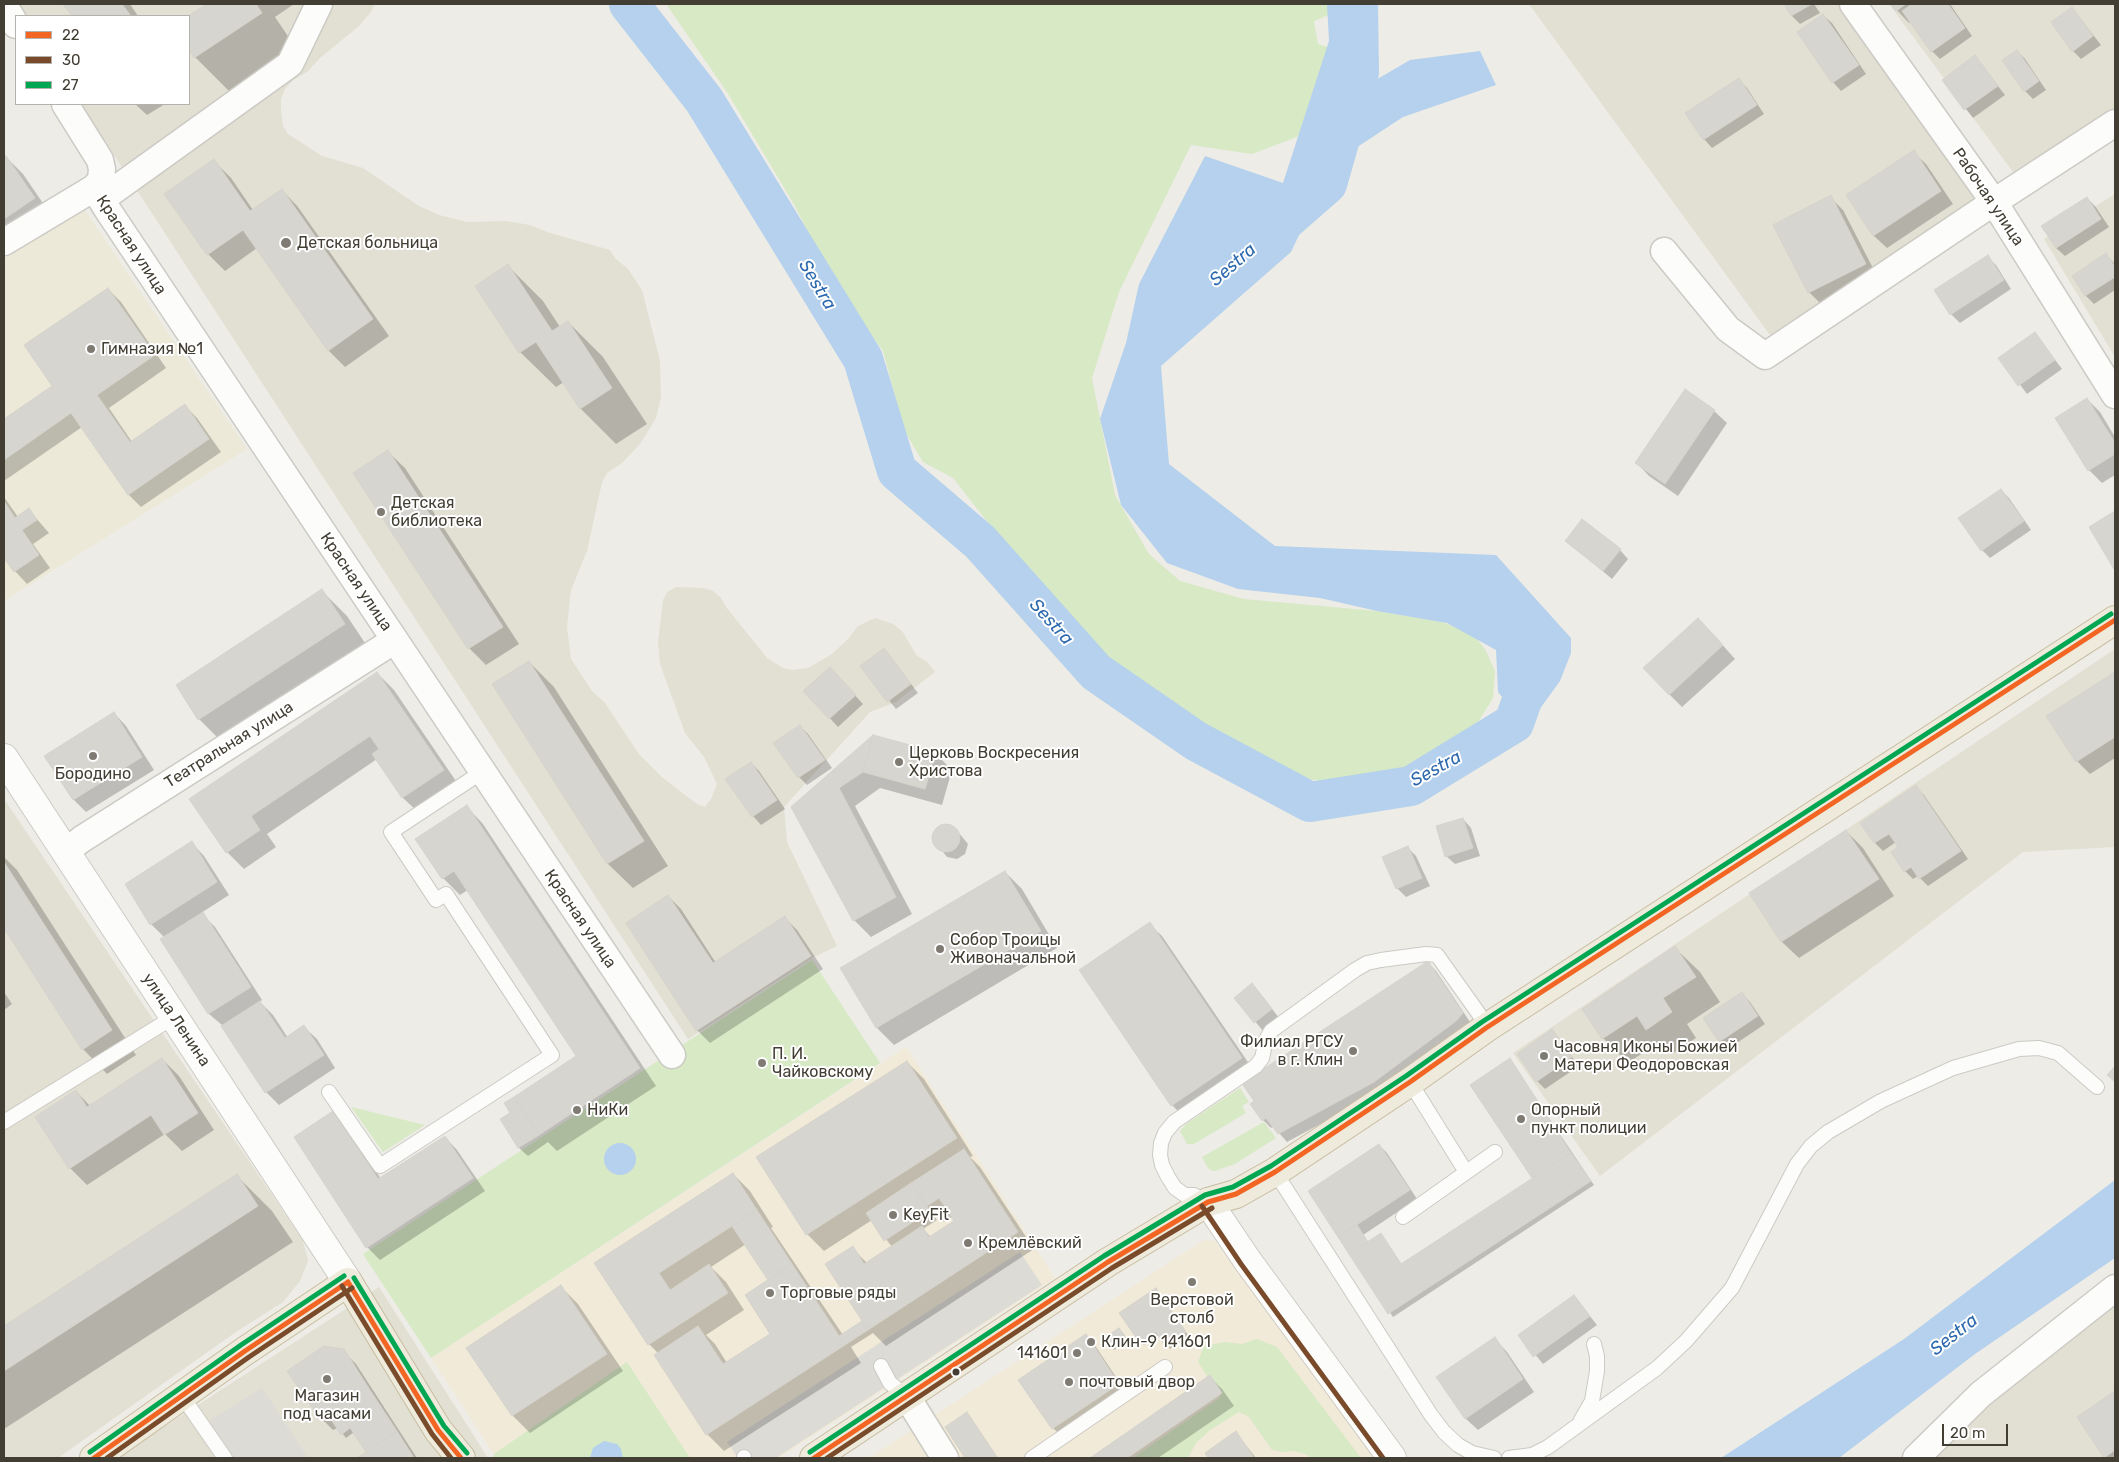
<!DOCTYPE html>
<meta charset="utf-8">
<style>
body{margin:0}
#map{position:relative;width:2119px;height:1462px;overflow:hidden;background:#eeece6;font-family:Rubik,sans-serif}
canvas{display:block}
.frame{position:absolute;inset:0;border:5px solid #433e33;pointer-events:none}
.legend{position:absolute;left:15px;top:15px;width:175px;height:90px;box-sizing:border-box;background:#fff;border:1px solid #b4b2ad;margin:0;padding:6px 9px;list-style:none;font-size:15px;color:#433e33}
.legend li{display:flex;align-items:center;gap:10px;height:25px}
.legend b{width:25px;border:1px solid #b4b2ad}
.scale{position:absolute;left:1942px;top:1424px;width:66px;height:22px;box-sizing:border-box;border:2px solid #433e33;border-top:0;padding-left:6px;font-size:15px;line-height:18px;white-space:nowrap;color:#433e33;-webkit-text-stroke:4px #fff;paint-order:stroke}
</style>
<div id="map">
<canvas width="2119" height="1462"></canvas>
<div class="frame"></div>
<ul class="legend">
<li><b style="height:6px;background:#f26522"></b>22</li>
<li><b style="height:6px;background:#7a4b2a"></b>30</li>
<li><b style="height:6px;background:#00a651"></b>27</li>
</ul>
<div class="scale">20 m</div>
</div>
<script>
const ctx = document.querySelector('canvas').getContext('2d');
ctx.lineJoin = 'round';
function paint(path, color) { ctx.fillStyle = color; ctx.fill(path, 'evenodd'); }
const toPath = rows => new Path2D(rows.map(r => 'M' + r).join(''));
function strokePath(path, color, width, dash) { ctx.strokeStyle = color; ctx.lineWidth = width; ctx.lineCap = dash ? 'butt' : 'round'; ctx.setLineDash(dash || []); ctx.stroke(path); }
function write(font, color, halo, rows, align = 'center') {
  ctx.font = font + ' Rubik,sans-serif'; ctx.lineWidth = 4; ctx.setLineDash([]); ctx.textBaseline = 'middle'; ctx.strokeStyle = halo; ctx.fillStyle = color; for (const [text, x, y, turn = 0] of rows) {
    ctx.save(); ctx.translate(x, y); ctx.rotate((+turn || 0) * Math.PI / 180); ctx.textAlign = isNaN(turn) ? turn : align; if (halo) ctx.strokeText(text, 0, 0); ctx.fillText(text, 0, 0); ctx.restore();
  }
}
paint(toPath([
 [16,4,375,4,371,12,359,26,320,58,308,71,292,81,285,89,281,99,281,110,283,126,288,134,322,156,363,168,419,206,439,215,467,222,506,221,530,225,547,232,610,250,615,258,628,269,642,290,660,361,661,398,656,418,640,444,622,463,607,473,602,482,587,551,571,590,567,627,571,659,592,691,605,703,639,754,663,778,697,804,705,807,711,799,717,784,704,757,685,733,660,664,658,642,663,600,667,592,676,587,704,588,713,591,721,598,726,607,767,658,783,668,792,670,808,668,832,654,847,640,858,626,875,618,893,624,902,631,917,656,927,662,935,672,896,702,870,712,784,807,787,842,837,946,814,957,688,1039,81,104,189,104,189,16,24,16],
 [1529,4,1839,4,1976,202,1770,335],
 [1889,4,2115,4,2115,109,2013,172],
 [2115,194,2115,357,2044,239],
 [2115,649,2115,847,2023,852,1600,1176,1513,1053],
 [4,799,303,1241,308,1261,300,1281,283,1302,233,1334,58,1458,4,1458],
 [379,1287,488,1458,116,1458,335,1316],
 [2115,1297,2115,1458,1923,1458]
]), '#e2dfd3');
paint(toPath([
 [906,1047,1055,1278,779,1458,690,1458,627,1362,494,1454,431,1358],
 [1204,1240,1215,1241,1379,1458,869,1458]
]), '#f1ead8');
paint(toPath([
 [80,203,247,449,4,601,4,249]
]), '#ece9d8');
paint(toPath([
 [666,4,1332,4,1332,14,1314,21,1318,44,1340,51,1307,133,1252,154,1191,145,1119,292,1092,378,1115,495,1149,554,1180,581,1244,599,1377,611,1442,622,1471,632,1485,649,1495,671,1493,698,1472,732,1419,762,1374,778,1328,782,1287,776,1257,764,1165,708,1096,655,1028,574,953,478,923,462,904,430,883,351,831,279,795,206,727,92],
 [812,960,880,1063,431,1358,363,1254],
 [1240,1088,1249,1102,1242,1106,1246,1113,1194,1144,1187,1144,1180,1131,1187,1123],
 [351,1107,425,1125,383,1152],
 [1264,1122,1276,1138,1235,1164,1215,1171,1210,1170,1206,1165,1202,1157],
 [1257,1339,1277,1347,1361,1458,1311,1458,1305,1454,1294,1451,1284,1452,1272,1450,1249,1417,1239,1412,1210,1430,1196,1443,1188,1458,1133,1458,1221,1397,1198,1362,1204,1346,1225,1342,1242,1344],
 [627,1362,690,1458,493,1458,494,1454]
]), '#d7e9c5');
paint(toPath([
 [1020,1252,1042,1285,776,1458,738,1458,727,1442],
 [262,1388,308,1458,217,1458,202,1425]
]), '#dddbd6');
paint(toPath([
 [1327,4,1369,4,1359,55,1374,81,1410,60,1480,51,1496,85,1403,117,1333,163,1291,252,1161,366,1169,464,1275,546,1496,555,1571,638,1571,653,1560,681,1539,710,1524,712,1507,703,1498,692,1496,650,1447,623,1377,611,1320,598,1238,589,1167,563,1121,505,1100,419,1126,343,1139,284,1205,156,1283,183,1329,41],
 '604 1159a16 16 0 1 1 32 0a16 16 0 1 1-32 0Z',
 [2115,1180,2115,1258,1975,1354,1839,1458,1721,1458,1904,1339],
 [604,1441,617,1444,621,1449,623,1458,590,1458,593,1448]
]), '#b5d1ed');
paint(toPath([
 [65,4,130,4,138,16,73,16],
 [209,4,294,4,275,17,296,48,230,92,195,57,189,47,189,17],
 [1785,4,1814,4,1820,13,1800,24,1792,16],
 [1891,4,1950,4,1972,36,1940,59,1932,51,1911,22,1909,23],
 [2072,8,2101,45,2081,59,2073,51],
 [1823,15,1832,23,1866,74,1841,91,1833,82,1798,32],
 [2017,51,2025,59,2046,90,2033,99,2025,91],
 [1975,57,2005,95,1973,118,1943,80],
 [1739,80,1747,88,1764,114,1712,148,1704,139,1687,113],
 [135,104,165,104,147,115],
 [1913,152,1926,164,1953,204,1887,248,1874,236,1847,195],
 [6,157,23,174,51,215,4,247,4,159],
 [214,161,231,178,253,210,282,190,298,207,389,336,345,367,328,350,257,248,225,271,208,254,166,194],
 [1830,197,1843,210,1877,276,1822,305,1809,292],
 [2087,198,2095,206,2109,227,2065,256,2056,248],
 [2106,255,2115,264,2115,290,2094,304,2086,296,2073,276],
 [1987,257,1996,265,2011,289,1960,323,1951,314,1936,291],
 [508,266,543,301,560,327,568,322,603,357,647,424,616,444,581,409,564,382,556,387,520,352,477,286],
 [108,289,121,302,166,368,109,408,132,442,185,406,197,418,221,452,141,507,129,495,82,427,4,481,4,420,54,386],
 [2035,333,2062,369,2027,394,2000,358],
 [2087,399,2100,412,2115,437,2115,475,2102,483,2089,470,2057,418],
 [1714,411,1727,423,1678,496,1649,476,1637,463],
 [388,452,405,468,519,644,486,665,469,648],
 [2001,490,2009,498,2031,530,1990,558,1982,550],
 [4,497,18,517,29,510,49,533,33,544,50,568,27,584,15,571,4,555],
 [2115,513,2115,569,2090,527],
 [1567,541,1620,550,1628,559,1612,579],
 [322,591,347,616,369,649,224,744,199,719,177,686],
 [1711,632,1735,659,1682,707,1669,694],
 [884,649,918,693,896,709,861,666],
 [529,662,554,687,668,866,633,888,608,864,494,685],
 [377,673,394,690,460,787,420,814,403,798,377,759,267,834,276,847,244,869,227,852,191,800],
 [2115,673,2115,758,2090,774,2077,761,2048,716],
 [838,677,863,704,838,727,805,691],
 [114,713,126,726,154,770,86,812,74,800,46,756],
 [800,726,808,734,832,768,807,785,799,777,775,744],
 [874,736,935,753,952,770,942,805,880,788,855,806,912,914,871,937,854,920,793,808],
 [751,763,759,771,785,809,761,825,753,816],
 [1916,787,1924,795,1968,859,1928,886,1918,876,1913,879,1905,871,1900,847,1896,842,1883,851,1875,843,1862,823],
 [467,807,483,824,656,1086,557,1151,548,1142,528,1156,519,1148,502,1119,577,1056,468,890,460,895,443,878],
 [1463,819,1471,828,1480,856,1455,864,1446,856],
 [944,825,954,827,968,844,965,854,957,859,947,857,933,839,935,830],
 [1846,831,1863,848,1894,896,1799,958,1782,942,1750,894],
 [192,843,204,856,229,895,201,913,215,927,262,1000,260,1002,273,1015,288,1038,304,1027,317,1039,335,1068,279,1105,266,1092,222,1025,209,1014,165,938,151,924],
 [1408,848,1416,856,1430,886,1406,897,1397,888,1384,858],
 [4,857,17,870,136,1055,107,1074,83,1049,4,926],
 [1005,872,1022,889,1057,948,894,1045,877,1028,842,969],
 [668,896,681,909,716,963,785,918,797,930,823,969,710,1043,697,1030,628,923],
 [1149,924,1162,936,1254,1071,1185,1118,1172,1105],
 [1675,948,1700,972,1720,1002,1687,1024,1696,1038,1672,1054,1659,1042,1628,1063,1603,1038],
 [1428,963,1436,971,1470,1022,1383,1090,1287,1142,1273,1126,1271,1128,1263,1120],
 [4,992,12,1004,4,1010],
 [1260,993,1279,1018,1263,1031,1236,998],
 [1742,994,1750,1002,1765,1024,1728,1049,1720,1041],
 [1552,1031,1579,1066,1545,1089,1537,1081],
 [162,1059,179,1076,214,1130,182,1151,165,1134,87,1185,70,1168,76,1091,90,1106],
 [1510,1060,1594,1185,1393,1317,1309,1191,1379,1145,1387,1153,1417,1199,1363,1235,1368,1243,1381,1235,1402,1265,1534,1179,1472,1085],
 [907,1062,924,1079,973,1156,970,1157,980,1167,1034,1249,886,1346,873,1333,851,1347,861,1363,724,1451,707,1434,656,1355,658,1353,649,1344,596,1263,733,1174,750,1191,773,1227,771,1228,843,1335,866,1327,852,1248,867,1263,892,1247,872,1220,824,1251,807,1234],
 [931,1210,944,1222,953,1217,955,1221,931,1237,923,1229,937,1220],
 [746,1244,770,1280,772,1334,727,1363,715,1344,706,1335,744,1310,726,1282,711,1267],
 [333,1113,346,1125,381,1179,445,1137,457,1150,485,1191,380,1260,367,1247,295,1137],
 [237,1176,272,1211,293,1242,4,1429,4,1327],
 [561,1287,578,1304,623,1371,530,1433,513,1416,468,1348],
 [1156,1290,1189,1336,1170,1349,1159,1335,1144,1345,1141,1342],
 [1574,1296,1597,1325,1543,1364,1520,1336],
 [1123,1333,1128,1341,1114,1350,1111,1346],
 [1085,1336,1094,1344,1126,1392,1061,1436,1053,1428],
 [1495,1339,1507,1352,1534,1392,1478,1430,1465,1418],
 [343,1351,356,1364,417,1458,360,1458,368,1452,354,1432,346,1438,338,1428,333,1430,321,1418],
 [1210,1377,1222,1389,1234,1406,1158,1458,1092,1458],
 [2115,1393,2115,1458,2107,1458,2079,1418],
 [1236,1433,1256,1458,1210,1458,1206,1453]
]), '#0003');
strokePath(toPath([
 [629,4,704,100,863,359,897,471,980,542,1096,672,1196,741,1310,802,1411,786,1514,723,1537,658],
 [1279,226,1327,184,1359,72,1358,4]
]), '#b5d1ed', 40);
const building = toPath([
 [63,4,122,4,131,16,72,16,63,4],
 [207,4,256,4,262,13,194,58,189,50,188,16,207,4],
 [1784,4,1812,4,1791,16,1784,4],
 [1890,4,1906,4,1896,11,1890,4],
 [1912,4,1948,4,1965,28,1931,52,1902,11,1912,4],
 [2072,7,2093,36,2072,52,2051,22,2072,7],
 [1823,14,1859,65,1832,83,1797,32,1823,14],
 [2017,50,2039,81,2024,92,2002,60,2017,50],
 [1975,55,1998,86,1964,110,1942,80,1975,55],
 [1739,78,1757,105,1703,140,1685,113,1739,78],
 [1914,150,1941,191,1873,236,1846,195,1914,150],
 [6,156,35,198,4,219,4,157,6,156],
 [214,159,250,211,282,189,373,319,328,351,243,230,207,255,164,194,214,159],
 [1831,195,1866,264,1808,293,1773,225,1831,195],
 [2087,197,2101,219,2056,248,2041,226,2087,197],
 [2106,253,2115,267,2115,277,2085,296,2072,276,2106,253],
 [1988,255,2004,280,1950,315,1934,290,1988,255],
 [508,264,552,331,568,321,612,388,580,409,536,342,519,353,475,286,508,264],
 [108,288,155,355,97,395,130,442,185,404,209,439,128,495,71,413,4,460,4,419,52,386,24,345,108,288],
 [2035,332,2055,360,2018,386,1998,358,2035,332],
 [1685,389,1715,410,1665,484,1635,463,1685,389],
 [2087,398,2115,443,2115,454,2088,471,2055,418,2087,398],
 [388,450,503,627,468,649,353,473,388,450],
 [2001,489,2024,521,1981,551,1958,518,2001,489],
 [4,501,15,518,29,508,37,520,22,530,39,555,14,572,4,558,4,501],
 [2115,511,2115,571,2089,527,2115,511],
 [1582,519,1621,549,1603,571,1565,541,1582,519],
 [322,589,345,624,198,720,176,685,322,589],
 [1698,618,1723,645,1669,695,1643,668,1698,618],
 [884,648,911,684,887,702,860,666,884,648],
 [529,661,644,841,607,864,492,684,529,661],
 [830,667,856,695,829,719,803,691,830,667],
 [377,672,444,770,402,798,372,754,379,749,370,736,251,816,260,830,226,853,189,799,377,672],
 [2115,672,2115,737,2076,762,2046,716,2115,672],
 [114,712,142,757,73,800,44,756,114,712],
 [800,725,825,760,798,778,773,743,800,725],
 [873,735,863,772,839,788,896,897,853,921,791,807,873,735],
 [873,735,936,752,925,789,863,772,873,735],
 [751,762,777,800,752,817,725,779,751,762],
 [1916,785,1961,851,1919,879,1911,867,1904,872,1891,852,1898,847,1889,834,1874,843,1860,823,1916,785],
 [467,805,640,1068,539,1135,514,1097,576,1056,454,871,442,879,415,839,467,805],
 [1463,818,1473,848,1445,857,1436,826,1463,818],
 '932 838a14 14 0 1 1 28 0a14 14 0 1 1-28 0Z',
 [1846,830,1879,879,1781,942,1749,893,1846,830],
 [192,841,217,882,150,925,125,884,192,841],
 [1408,846,1422,878,1396,889,1382,857,1408,846],
 [4,862,112,1030,82,1050,4,928,4,862],
 [1005,871,1041,931,876,1028,840,968,1005,871],
 [668,895,713,963,785,916,811,956,696,1031,626,923,668,895],
 [203,912,251,987,208,1014,160,939,203,912],
 [1150,922,1242,1058,1171,1106,1079,970,1150,922],
 [1675,946,1696,977,1663,998,1672,1012,1646,1030,1637,1016,1602,1039,1582,1009,1675,946],
 [1428,961,1463,1013,1456,1021,1374,1082,1278,1134,1266,1118,1262,1121,1250,1104,1254,1101,1243,1085,1245,1081,1428,961],
 [1252,983,1272,1009,1254,1023,1234,998,1252,983],
 [1742,992,1758,1016,1719,1042,1703,1018,1742,992],
 [260,1001,285,1038,304,1025,324,1055,265,1093,221,1026,260,1001],
 [1552,1029,1572,1057,1536,1082,1517,1054,1552,1029],
 [162,1058,198,1113,164,1135,151,1115,69,1169,35,1117,76,1090,87,1107,162,1058],
 [1510,1058,1571,1153,1532,1178,1470,1085,1510,1058],
 [907,1061,957,1138,806,1235,756,1157,907,1061],
 [2115,1066,2115,1082,2107,1075,2115,1066],
 [514,1097,539,1135,518,1148,500,1119,510,1113,504,1103,514,1097],
 [333,1111,378,1179,445,1136,473,1178,366,1248,294,1137,333,1111],
 [1379,1144,1410,1190,1338,1237,1308,1191,1379,1144],
 [964,1149,1018,1232,868,1330,825,1264,853,1246,864,1264,922,1226,929,1237,954,1221,939,1198,927,1206,911,1183,964,1149],
 [1571,1153,1591,1181,1388,1314,1349,1254,1381,1233,1401,1264,1571,1153],
 [733,1173,757,1210,659,1273,670,1290,709,1264,728,1293,648,1345,594,1263,733,1173],
 [237,1174,258,1206,4,1371,4,1326,237,1174],
 [911,1183,930,1211,884,1241,866,1213,911,1183],
 [757,1210,792,1264,768,1280,732,1226,757,1210],
 [1357,1225,1368,1242,1349,1254,1338,1237,1357,1225],
 [792,1264,845,1345,706,1435,654,1355,698,1326,723,1364,770,1334,745,1295,792,1264],
 [561,1285,607,1354,512,1416,466,1348,561,1285],
 [1156,1288,1186,1332,1165,1346,1156,1332,1140,1343,1119,1313,1156,1288],
 [1574,1295,1590,1316,1533,1357,1518,1335,1574,1295],
 [862,1321,868,1330,845,1345,839,1336,862,1321],
 [1119,1328,1125,1336,1110,1347,1104,1338,1119,1328],
 [1086,1334,1119,1384,1052,1429,1018,1380,1086,1334],
 [1495,1337,1523,1379,1465,1419,1436,1377,1495,1337],
 [324,1346,344,1349,368,1387,320,1419,287,1371,324,1346],
 [1210,1375,1222,1393,1127,1458,1090,1458,1210,1375],
 [368,1387,397,1431,366,1452,337,1408,368,1387],
 [2115,1391,2115,1450,2104,1458,2077,1417,2115,1391],
 [967,1412,997,1457,996,1458,965,1458,945,1427,967,1412],
 [341,1415,350,1428,341,1435,332,1421,341,1415],
 [397,1431,414,1458,357,1458,366,1452,397,1431],
 [1236,1431,1254,1458,1208,1458,1205,1453,1236,1431]
]);
paint(building, '#d7d5cf');
strokePath(building, '#d6d3cc', 1);
const service = toPath([
 [1410,1082,1466,1172],
 [329,1092,380,1166,552,1055,446,894,436,900,391,832,482,772],
 [4,1122,164,1023],
 [1275,1172,1431,1415,1444,1432,1458,1445,1472,1453,1494,1458],
 [1208,1202,1194,1195,1185,1195,1175,1188,1168,1177,1162,1165,1160,1155,1161,1143,1165,1133,1174,1122,1256,1066,1262,1058,1266,1040,1271,1031,1355,970,1367,963,1381,960,1426,954,1437,955,1479,1014,1486,1028],
 [1403,1217,1495,1152],
 [881,1366,890,1383,907,1397],
 [182,1396,225,1458],
 [1581,1420,1592,1401,1597,1371,1597,1356,1594,1344],
 [744,1458,744,1457],
 [1032,1458,1165,1367],
 [1509,1458,1532,1455,1548,1447,1657,1368,1686,1341,1732,1288,1797,1164,1811,1146,1828,1132,1881,1101,1953,1068,2019,1049,2039,1048,2058,1053,2097,1087]
]);
const minor = toPath([
 [1853,4,1994,202,2115,395],
 [4,5,16,25],
 [65,104,100,160,102,169,101,180,94,188,107,209,672,1055],
 [102,199,290,64,319,4],
 [4,242,94,188],
 [1664,251,1728,329,1765,356,1994,202,2115,123],
 [65,852,82,839,395,640],
 [907,1397,945,1458],
 [1916,1458,1981,1394,2115,1288]
]);
const tertiary = toPath([
 [4,758,348,1282],
 [1208,1202,1247,1260,1392,1458]
]);
const trunk = toPath([
 [94,1458,245,1351,348,1282,438,1430,461,1458],
 [814,1458,1108,1262,1208,1202,1236,1194,1275,1172,1410,1082,1486,1028,2115,620]
]);
strokePath(service, '#cccac4', 16);
strokePath(minor, '#cccac4', 29);
strokePath(tertiary, '#cccac4', 30);
strokePath(trunk, '#c6bca1', 30);
strokePath(service, '#fcfcfb', 14);
strokePath(minor, '#fcfcfb', 26);
strokePath(tertiary, '#fcfcfb', 28);
strokePath(trunk, '#eeeadc', 28);
strokePath(toPath([
 [348,1282,438,1430,461,1458],
 [94,1458,245,1351,348,1282],
 [814,1458,1108,1262,1208,1202,1236,1194,1275,1172,1410,1082,1486,1028,2115,620]
]), '#f26522', 5);
strokePath(toPath([
 [1202,1206,1241,1264,1383,1458],
 [342,1286,432,1434,451,1458],
 [107,1458,249,1357,352,1288],
 [827,1458,1112,1268,1212,1208]
]), '#7a4b2a', 5);
strokePath(toPath([
 [354,1278,444,1426,467,1453],
 [90,1452,241,1345,344,1276],
 [810,1452,1104,1256,1205,1195,1233,1187,1271,1166,1406,1076,1482,1022,2111,614]
]), '#00a651', 5);
for (const [x, y, r, color] of [
 [286,243,6,"#7f7b72"],
 [91,349,5,"#7f7b72"],
 [381,512,5,"#7f7b72"],
 [93,756,5,"#7f7b72"],
 [899,762,5,"#7f7b72"],
 [940,949,5,"#7f7b72"],
 [1353,1051,5,"#7f7b72"],
 [1544,1056,5,"#7f7b72"],
 [762,1063,5,"#7f7b72"],
 [577,1110,5,"#7f7b72"],
 [1521,1119,5,"#7f7b72"],
 [893,1215,5,"#7f7b72"],
 [968,1243,5,"#7f7b72"],
 [1192,1282,5,"#7f7b72"],
 [770,1293,5,"#7f7b72"],
 [1091,1342,5,"#7f7b72"],
 [1077,1353,5,"#7f7b72"],
 [956,1372,4.5,"#433e33"],
 [327,1379,5,"#7f7b72"],
 [1069,1382,5,"#7f7b72"]
]) { const dot = new Path2D(); dot.arc(x, y, r, 0, 2 * Math.PI); ctx.fillStyle = color; ctx.fill(dot); strokePath(dot, '#fff', 2); }
write('16px', '#433e33', '#fff', [
 ["Рабочая улица",1988,197,56],
 ["Красная улица",131,245,57],
 ["Красная улица",356,582,56],
 ["Театральная улица",229,745,-32],
 ["Красная улица",580,919,56],
 ["улица Ленина",176,1020,56]
]);
write('16px', '#433e33', '#fff', [
 ["Детская больница",297,243],
 ["Гимназия №1",101,349],
 ["Детская",391,503],
 ["библиотека",391,521],
 ["Церковь Воскресения",909,753],
 ["Христова",909,771],
 ["Бородино",93,774,"center"],
 ["Собор Троицы",950,940],
 ["Живоначальной",950,958],
 ["Филиал РГСУ",1343,1042,"right"],
 ["в г. Клин",1343,1060,"right"],
 ["Часовня Иконы Божией",1554,1047],
 ["Матери Феодоровская",1554,1065],
 ["П. И.",772,1054],
 ["Чайковскому",772,1072],
 ["НиКи",587,1110],
 ["Опорный",1531,1110],
 ["пункт полиции",1531,1128],
 ["KeyFit",903,1215],
 ["Кремлёвский",978,1243],
 ["Tорговые ряды",780,1293],
 ["Верстовой",1192,1300,"center"],
 ["столб",1192,1318,"center"],
 ["Клин-9 141601",1101,1342],
 ["141601",1067,1353,"right"],
 ["почтовый двор",1079,1382],
 ["Магазин",327,1396,"center"],
 ["под часами",327,1414,"center"]
], 'left');
write('italic 18px', '#2d69ae', '#fff', [
 ["Sestra",1233,265,-41],
 ["Sestra",817,285,59],
 ["Sestra",1051,622,48],
 ["Sestra",1436,769,-29],
 ["Sestra",1954,1335,-38]
]);
</script>
